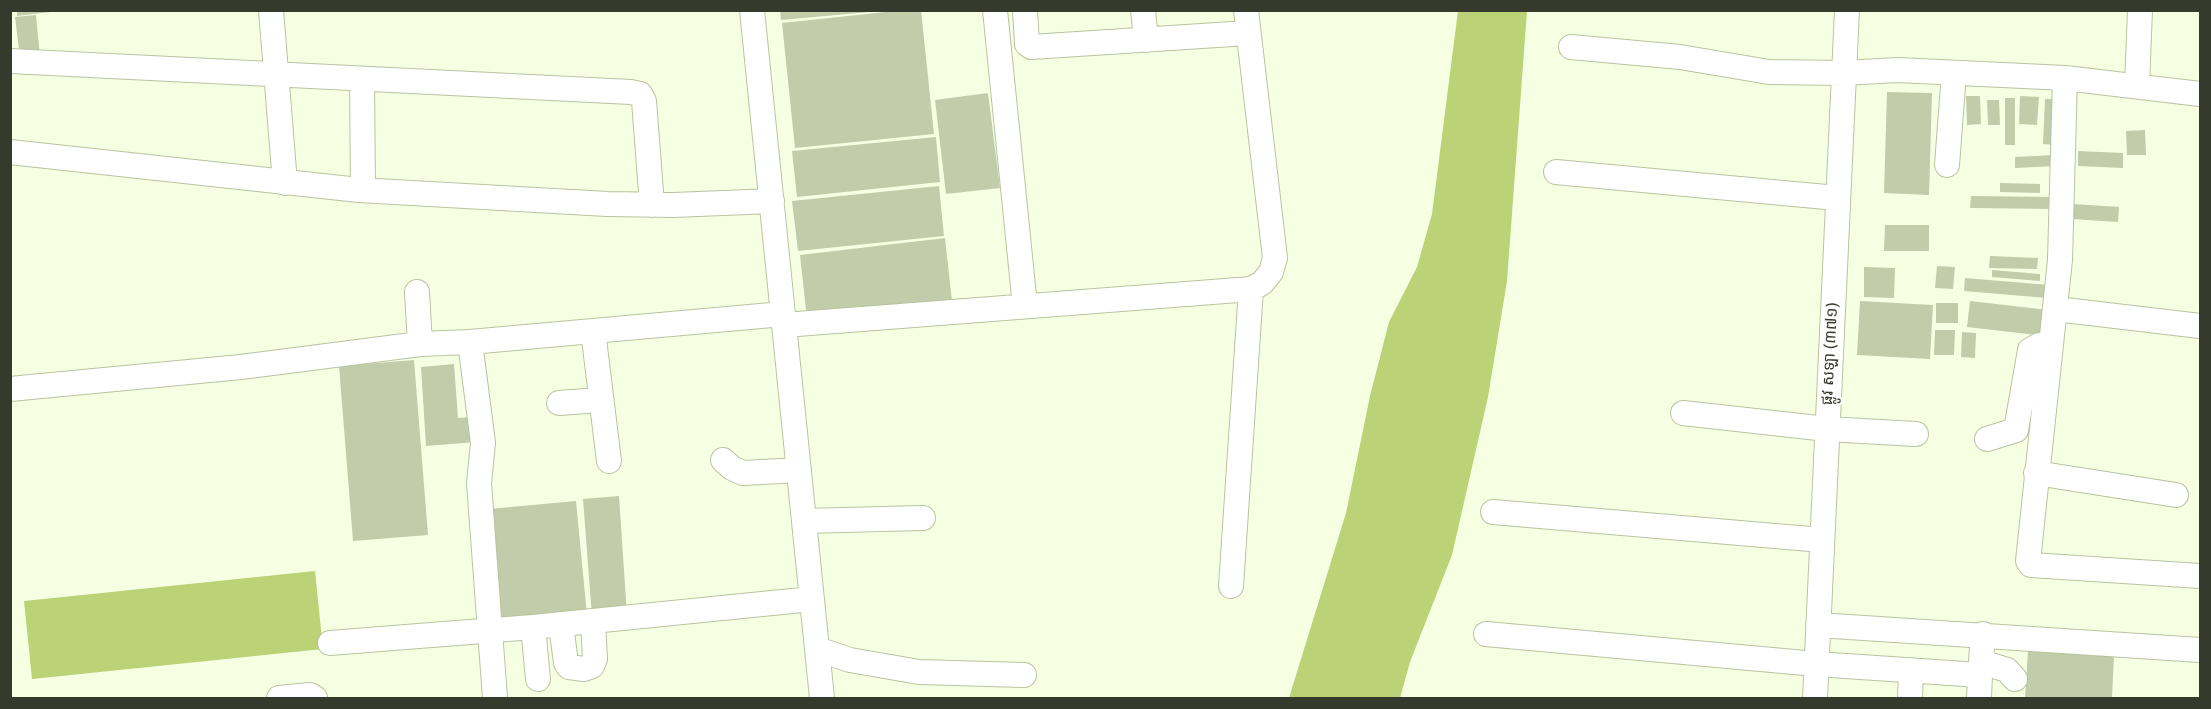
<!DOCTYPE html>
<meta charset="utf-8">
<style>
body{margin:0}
#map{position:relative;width:2211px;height:709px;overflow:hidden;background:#f6ffe2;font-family:"Noto Sans",sans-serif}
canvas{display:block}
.frame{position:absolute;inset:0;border:12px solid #363a2c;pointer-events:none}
</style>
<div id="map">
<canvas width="2211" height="709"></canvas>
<div class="frame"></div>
</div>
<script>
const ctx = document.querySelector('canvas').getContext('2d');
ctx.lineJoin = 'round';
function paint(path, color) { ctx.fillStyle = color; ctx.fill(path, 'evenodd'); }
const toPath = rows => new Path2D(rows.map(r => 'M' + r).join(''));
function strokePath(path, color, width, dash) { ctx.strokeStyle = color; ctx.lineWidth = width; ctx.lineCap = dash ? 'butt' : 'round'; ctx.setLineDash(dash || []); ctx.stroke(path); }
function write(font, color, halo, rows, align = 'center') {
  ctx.font = font + ' "Noto Sans","Noto Sans Khmer",sans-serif'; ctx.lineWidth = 4.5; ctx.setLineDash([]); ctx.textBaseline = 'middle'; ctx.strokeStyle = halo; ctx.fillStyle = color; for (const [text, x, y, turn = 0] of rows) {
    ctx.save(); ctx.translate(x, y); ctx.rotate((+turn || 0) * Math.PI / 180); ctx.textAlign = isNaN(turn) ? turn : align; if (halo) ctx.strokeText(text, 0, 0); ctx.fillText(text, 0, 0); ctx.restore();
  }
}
paint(toPath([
 [1458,11,1527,11,1507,281,1488,397,1452,555,1410,662,1400,698,1289,698,1346,513,1370,396,1389,322,1417,267,1432,214],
 [315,571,323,649,32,679,24,601]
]), '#bcd277');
paint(toPath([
 [17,10,51,10,51,12,17,16],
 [780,10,870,10,870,12,781,20],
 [904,10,921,10,934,134,795,148,782,23],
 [36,15,40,56,20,58,15,17],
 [1887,92,1932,93,1929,195,1884,193],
 [988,93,1000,188,946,194,935,100],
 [1966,96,1980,96,1981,124,1967,125],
 [2020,96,2039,97,2037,125,2019,124],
 [2005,98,2015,98,2015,145,2005,145],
 [2045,99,2059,99,2057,145,2043,144],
 [1987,100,1999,100,2000,125,1988,125],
 [2145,130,2146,155,2127,155,2126,131],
 [936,137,940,182,797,197,792,151],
 [2078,151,2123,153,2123,168,2078,166],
 [2055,155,2056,166,2015,168,2015,157],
 [2000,183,2040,184,2040,193,2000,192],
 [939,186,944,236,798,251,792,201],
 [1971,196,2055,197,2055,209,1970,208],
 [2073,204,2119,207,2118,222,2072,219],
 [1885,225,1929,225,1929,251,1884,251],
 [945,238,952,301,807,319,800,255],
 [1990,256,2038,258,2037,269,1989,268],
 [1937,266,1955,267,1953,289,1935,288],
 [1864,267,1895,268,1894,298,1864,297],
 [1992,270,2040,274,2040,281,1992,277],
 [1965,278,2049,285,2047,298,1964,291],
 [1860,301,1933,305,1930,359,1857,355],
 [1970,301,2048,310,2045,336,1967,327],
 [1936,303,1958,303,1958,323,1936,323],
 [1935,330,1955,330,1954,355,1934,355],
 [1962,332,1976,333,1975,358,1961,357],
 [414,360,428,535,353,541,339,366],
 [454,364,458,418,474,417,476,442,426,446,421,367],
 [619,496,627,615,592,617,583,499],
 [576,501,587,615,500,623,489,509],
 [2028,651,2114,656,2112,698,2025,698]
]), '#c2ccaa');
const minor = toPath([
 [271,10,285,183],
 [752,10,822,698],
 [995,10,1025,306],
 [1025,10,1027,44,1031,47,1248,33],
 [1143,10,1146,40],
 [1571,47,1680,57,1769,72,1843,73,1898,70,2065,78,2200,94],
 [10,61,631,92,640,94,644,101,652,205],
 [2065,78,2060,260,2028,561,2031,565,2200,576],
 [362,79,363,190],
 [2137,86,2140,10],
 [10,152,359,190,607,204,674,205,772,201],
 [1947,165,1954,73],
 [1556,172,1837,198],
 [417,292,420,344],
 [2056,309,2200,326],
 [784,325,1251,289,1262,283,1271,272,1275,258,1246,10],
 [593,331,609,461],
 [470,342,483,443,479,483,495,698],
 [10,389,241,367,420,344,470,342,783,314],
 [559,403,600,400],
 [1683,413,1827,429,1916,434],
 [1987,439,2016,430,2030,350,2039,345,2050,345],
 [723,460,732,468,743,473,799,470],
 [2036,473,2176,495],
 [1493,512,1822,540],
 [804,521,923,518],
 [1231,586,1251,289],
 [561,625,566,663,569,667,584,669,592,666,595,659,593,622],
 [1818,625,2200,650],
 [533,627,538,679],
 [1486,634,1816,664,1980,675,1983,634],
 [330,643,533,627,812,599],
 [817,649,850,660,919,672,1024,675],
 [1981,662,2007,670,2015,679],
 [279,698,310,695,315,698],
 [1815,698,1847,10],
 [1910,698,1911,670],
 [1979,698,1980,675]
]);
strokePath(minor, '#b9c3a0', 26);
strokePath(minor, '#fff', 24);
write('16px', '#363a2c', '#fff', [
 ["ផ្លូវ សឡា (៣៧១)",1830,354,-87]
]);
</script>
